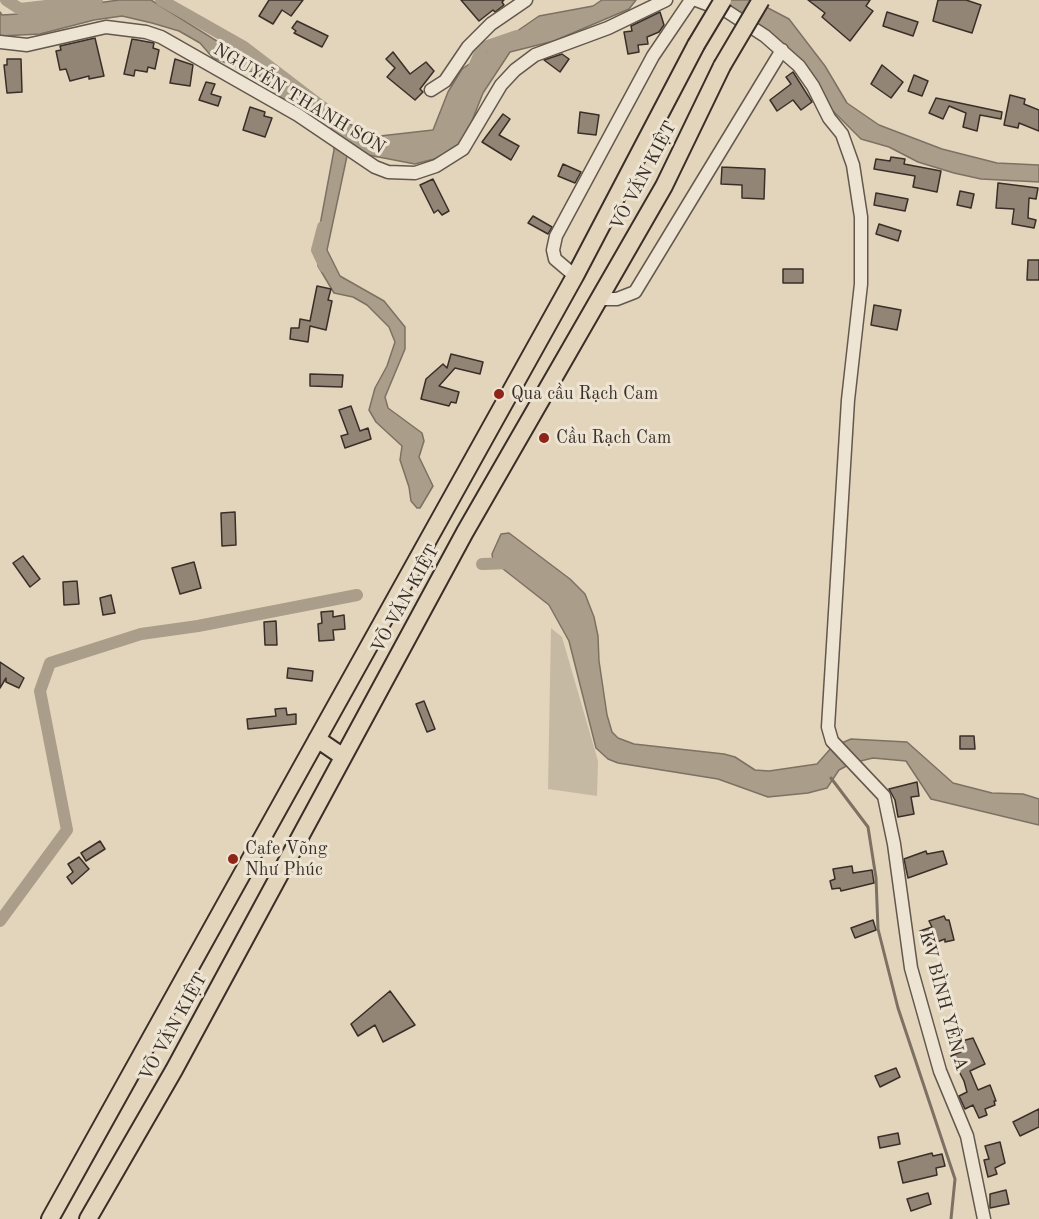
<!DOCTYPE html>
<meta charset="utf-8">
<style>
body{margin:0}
canvas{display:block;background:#e3d5bc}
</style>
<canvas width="1039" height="1219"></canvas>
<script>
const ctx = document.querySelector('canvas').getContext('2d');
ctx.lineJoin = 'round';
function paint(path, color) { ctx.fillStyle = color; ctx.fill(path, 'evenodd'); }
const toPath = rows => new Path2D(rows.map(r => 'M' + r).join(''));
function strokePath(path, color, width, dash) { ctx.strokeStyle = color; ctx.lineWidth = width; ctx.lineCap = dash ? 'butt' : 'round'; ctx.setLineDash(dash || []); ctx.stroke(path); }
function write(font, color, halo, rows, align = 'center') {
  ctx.font = font + ' "Old Standard TT",serif'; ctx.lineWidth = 6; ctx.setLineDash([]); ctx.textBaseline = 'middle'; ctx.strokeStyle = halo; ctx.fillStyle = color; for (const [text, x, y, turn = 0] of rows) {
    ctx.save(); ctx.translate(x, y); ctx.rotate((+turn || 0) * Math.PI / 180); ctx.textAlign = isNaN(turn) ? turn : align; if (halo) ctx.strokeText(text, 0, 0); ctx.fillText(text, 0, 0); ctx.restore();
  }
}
paint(toPath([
 [551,628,562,637,598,761,597,796,548,789]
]), '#c6b9a3');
const water = toPath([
 [119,0,151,0,371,137,433,130,448,92,462,69,539,16,593,6,602,0,636,0,629,9,554,41,510,52,483,93,464,141,438,158,415,164,368,155,350,142,327,250,340,276,384,301,405,327,405,349,385,397,388,408,422,433,424,441,419,457,433,486,420,508,417,508,411,501,409,487,400,460,402,446,376,422,369,410,375,388,387,366,395,342,389,327,367,305,353,297,334,293,318,266,320,225,334,150,331,121,269,94,259,75,213,58,200,43,179,31,152,23,122,16,94,20,40,34,0,36,0,12,2,15,18,14,119,0],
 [712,0,753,0,789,19,825,66,847,103,879,125,942,149,997,163,1039,165,1039,182,981,179,954,173,918,162,889,147,861,139,825,103,800,65,712,0],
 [509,533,570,579,585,594,594,617,598,636,599,661,607,715,612,732,618,738,634,744,724,754,735,757,755,770,769,771,817,764,832,747,851,739,907,742,953,783,992,793,1023,794,1039,799,1039,825,931,799,906,761,873,758,852,763,839,770,827,788,808,793,768,797,718,779,618,763,608,759,596,748,569,641,549,605,493,561,492,554,501,534,509,533]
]);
paint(water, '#aa9d8a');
strokePath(water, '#7d7163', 1.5);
strokePath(toPath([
 [831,778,868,827,876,878,878,929,898,1008,955,1179,951,1219]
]), '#7d7163', 3);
strokePath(toPath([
 [6,0,20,9,97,0],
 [161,0,244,47,334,116],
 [472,72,482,48,517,36],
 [323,227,317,250,325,267],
 [482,564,511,563],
 [0,921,67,830,40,691,50,663,141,634,198,626,357,595]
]), '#aa9d8a', 12);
const building = toPath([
 [269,0,303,0,291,16,282,10,273,24,259,16,269,0],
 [461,0,504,0,502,2,504,5,495,12,493,10,479,21,461,0],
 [808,0,870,0,866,6,873,11,850,41,822,17,825,13,808,0],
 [938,0,966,0,981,5,972,33,933,21,938,0],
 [660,12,664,25,659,32,647,37,648,44,638,45,639,52,628,54,624,32,632,31,631,26,660,12],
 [887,12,918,22,913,36,883,26,887,12],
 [297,21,328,36,322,47,294,33,296,31,292,28,297,21],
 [95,38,104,76,89,79,89,76,70,81,66,69,60,70,56,51,61,50,60,46,95,38],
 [132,39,154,43,153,48,159,50,155,69,148,67,147,72,135,70,134,76,124,74,132,39],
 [393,52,410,74,426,62,434,71,420,89,423,92,415,100,387,77,395,68,386,59,393,52],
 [562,54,569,59,560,72,544,60,562,54],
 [7,59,21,59,22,92,7,93,4,65,7,65,7,59],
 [175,59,193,65,190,86,170,83,175,59],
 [882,65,903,82,891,98,871,84,882,65],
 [793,72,812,102,801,110,793,100,777,111,770,100,791,84,786,77,793,72],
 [914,75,928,81,922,96,908,91,914,75],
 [206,82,215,84,211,94,221,97,218,106,199,100,206,82],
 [1010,95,1025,99,1024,104,1039,110,1039,131,1019,123,1018,128,1004,125,1010,95],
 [936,98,1002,112,1001,119,980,115,977,131,963,127,966,113,949,106,943,119,929,113,936,98],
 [250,107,265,112,264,116,272,118,265,137,243,130,250,107],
 [580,112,599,115,596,135,578,133,580,112],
 [503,114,510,119,499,135,519,146,511,160,482,142,503,114],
 [891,157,905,159,904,164,941,171,937,192,913,187,915,176,874,169,876,159,890,161,891,157],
 [563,164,581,172,575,183,558,176,563,164],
 [722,167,765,169,764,199,742,198,742,185,721,184,722,167],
 [433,179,449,211,442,215,438,210,434,213,420,185,433,179],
 [998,183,1038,188,1036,199,1029,198,1028,218,1036,220,1034,228,1012,224,1014,209,996,208,998,183],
 [960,191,974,194,971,208,957,205,960,191],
 [876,193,908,199,905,211,874,205,876,193],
 [533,216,552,227,548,234,528,223,533,216],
 [879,224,901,231,898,241,876,234,879,224],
 [1028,260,1039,260,1039,280,1027,280,1028,260],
 [783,269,803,269,803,283,783,283,783,269],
 [317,286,331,289,328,300,332,301,326,330,310,326,308,342,290,339,291,328,299,328,300,319,310,321,317,286],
 [874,305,901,310,897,330,871,325,874,305],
 [451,354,483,362,480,374,455,368,439,386,459,392,456,403,451,402,449,406,421,399,426,379,443,364,447,368,451,354],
 [310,374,343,375,342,387,310,386,310,374],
 [351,406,360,431,368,428,371,439,345,448,341,436,348,434,339,410,351,406],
 [235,512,236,545,222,546,221,513,235,512],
 [23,556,40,579,30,587,13,563,23,556],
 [194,562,201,588,180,594,172,568,194,562],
 [77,581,79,604,64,605,63,582,77,581],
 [111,595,115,613,103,615,100,598,111,595],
 [333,611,333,617,344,615,345,629,333,630,334,640,319,641,318,624,322,623,321,612,333,611],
 [276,621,277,645,265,645,264,622,276,621],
 [0,662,24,678,19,688,6,682,6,678,0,688,0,662],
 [288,668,313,671,312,681,287,678,288,668],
 [424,701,435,729,427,732,416,704,424,701],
 [286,708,287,715,296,714,296,724,248,729,247,719,276,716,275,709,286,708],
 [960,736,974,736,975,749,960,749,960,736],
 [917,782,919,796,911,797,914,814,898,817,895,800,889,789,917,782],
 [100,841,105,849,86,861,81,853,100,841],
 [926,851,927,854,943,851,947,864,908,878,904,859,926,851],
 [79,857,89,869,72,884,67,877,73,872,68,864,79,857],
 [852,866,853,873,872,870,874,883,841,891,840,888,832,889,830,881,835,879,833,869,852,866],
 [944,916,946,920,949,920,954,940,945,942,945,939,926,946,920,931,932,927,929,921,944,916],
 [873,920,876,930,855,938,851,928,873,920],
 [390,991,415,1025,383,1042,375,1025,358,1036,351,1024,390,991],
 [973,1038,985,1064,970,1071,978,1090,990,1085,996,1101,994,1101,995,1105,985,1109,987,1115,979,1118,973,1105,965,1109,959,1096,967,1092,964,1081,951,1056,965,1050,962,1041,973,1038],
 [896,1068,900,1077,880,1087,875,1076,896,1068],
 [1039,1109,1039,1127,1020,1136,1013,1122,1039,1109],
 [898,1133,900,1144,880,1148,878,1137,898,1133],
 [1000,1142,1005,1163,995,1168,997,1174,988,1177,984,1160,989,1159,985,1146,1000,1142],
 [932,1153,933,1156,942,1154,945,1166,936,1168,937,1175,903,1183,898,1162,932,1153],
 [1006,1190,1009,1204,990,1208,990,1194,1006,1190],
 [928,1193,931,1204,911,1211,907,1199,928,1193]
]);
paint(building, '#928575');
strokePath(building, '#3a2f28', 1.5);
const minor = toPath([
 [696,0,728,12,765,36,799,66,813,86,829,118,842,134,853,165,861,217,861,284,848,400,828,727,832,741,884,796,894,844,911,968,940,1071,967,1136,984,1219],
 [0,42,27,45,106,27,146,32,161,37,298,115,375,167,388,172,415,173,436,166,463,149,501,85,515,70,535,55,608,28,666,0],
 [431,90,445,81,468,47,491,24,526,0],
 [575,276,555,259,553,250,556,236,653,56,691,0],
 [599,299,617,299,635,292,782,50]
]);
const major = toPath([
 [317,739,342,756],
 [50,1219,575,276,696,45],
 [88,1219,174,1070,465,532,664,186,722,66]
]);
strokePath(minor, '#64584d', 15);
strokePath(major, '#3a2f28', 20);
strokePath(minor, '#ede4d3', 12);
strokePath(major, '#e3d5bc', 16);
const majorBridge = toPath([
 [696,45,723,0],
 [722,66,761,0]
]);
strokePath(majorBridge, '#3a2f28', 20, []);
strokePath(majorBridge, '#e3d5bc', 16);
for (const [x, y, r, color] of [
 [499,394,6,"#8f2418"],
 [544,438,6,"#8f2418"],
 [233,859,6,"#8f2418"]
]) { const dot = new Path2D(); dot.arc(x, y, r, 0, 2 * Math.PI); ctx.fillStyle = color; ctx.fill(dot); strokePath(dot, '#ede4d3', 2); }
write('18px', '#3a2f28', '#ede4d3', [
 ["NGUYỄN THANH SƠN",299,99,31],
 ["VÕ VĂN KIỆT",644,176,-62],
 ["VÕ VĂN KIỆT",406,599,-61],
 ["KV BÌNH YÊN A",943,1001,75],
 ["VÕ VĂN KIỆT",174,1027,-61]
]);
write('18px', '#3a2f28', '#ede4d3', [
 ["Qua cầu Rạch Cam",511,394],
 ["Cầu Rạch Cam",556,438],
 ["Cafe Võng",245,849],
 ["Như Phúc",245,870]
], 'left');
</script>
